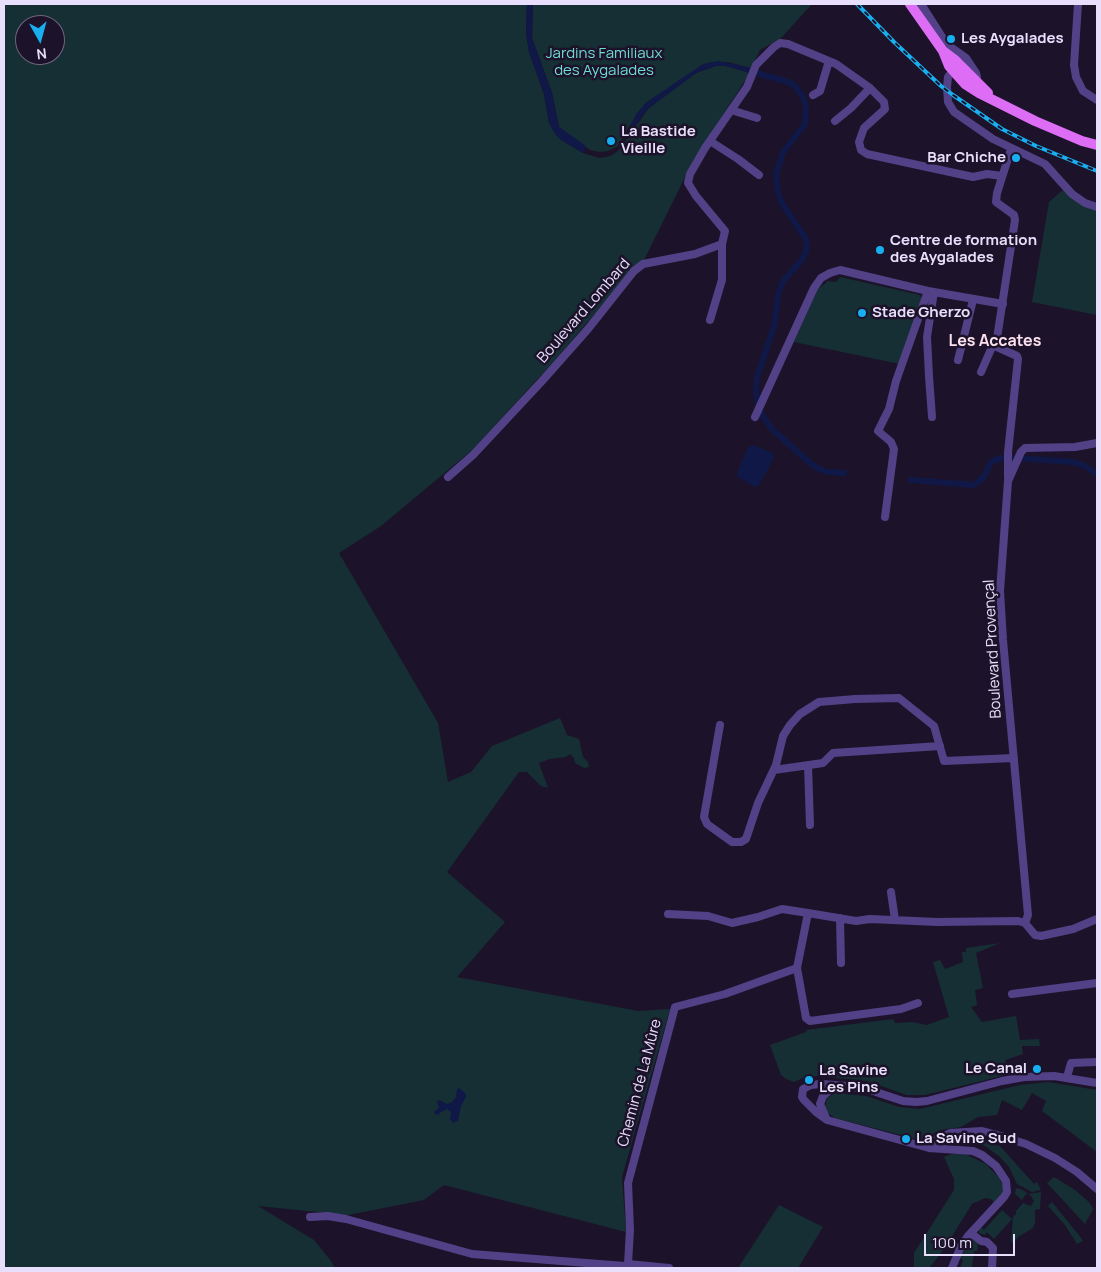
<!DOCTYPE html>
<meta charset="utf-8">
<style>
body{margin:0}
#map{position:relative;width:1101px;height:1272px;overflow:hidden;background:#1c132a;font-family:Manrope,sans-serif}
canvas{display:block}
.frame{position:absolute;inset:0;border:5px solid #e8dffd;pointer-events:none}
.north{position:absolute;left:15px;top:15px;width:50px;height:50px;box-sizing:border-box;background:#1c132a;border:1px solid #6e657e;border-radius:50%;rotate:173deg;font-size:14px;font-weight:700;line-height:20px;text-align:center;color:#e8dffd}
.north::after{content:'';display:block;margin:auto;width:18px;height:22px;background:#18aff0;clip-path:polygon(50% 0,100% 100%,50% 72%,0 100%)}
.scale{position:absolute;left:924px;top:1234px;width:91px;height:22px;box-sizing:border-box;border:2px solid #e8dffd;border-top:0;padding-left:6px;font-size:15px;line-height:18px;white-space:nowrap;color:#e8dffd;-webkit-text-stroke:4px #1c132a;paint-order:stroke}
</style>
<div id="map">
<canvas width="1101" height="1272"></canvas>
<div class="frame"></div>
<div class="north">N</div>
<div class="scale">100 m</div>
</div>
<script>
const ctx = document.querySelector('canvas').getContext('2d');
ctx.lineJoin = 'round';
function paint(path, color) { ctx.fillStyle = color; ctx.fill(path, 'evenodd'); }
const toPath = rows => new Path2D(rows.map(r => 'M' + r).join(''));
function strokePath(path, color, width, dash) { ctx.strokeStyle = color; ctx.lineWidth = width; ctx.lineCap = dash ? 'butt' : 'round'; ctx.setLineDash(dash || []); ctx.stroke(path); }
function write(font, color, halo, rows, align = 'center') {
  ctx.font = font + ' Manrope,sans-serif'; ctx.lineWidth = 5; ctx.setLineDash([]); ctx.textBaseline = 'middle'; ctx.strokeStyle = halo; ctx.fillStyle = color; for (const [text, x, y, turn = 0] of rows) {
    ctx.save(); ctx.translate(x, y); ctx.rotate((+turn || 0) * Math.PI / 180); ctx.textAlign = isNaN(turn) ? turn : align; if (halo) ctx.strokeText(text, 0, 0); ctx.fillText(text, 0, 0); ctx.restore();
  }
}
paint(toPath([
 [4,4,527,4,526,33,529,52,544,94,549,123,562,140,583,153,599,158,611,156,619,150,649,108,696,73,716,66,726,66,750,73,694,159,644,260,639,262,555,360,472,450,381,526,339,553,438,723,448,782,471,772,492,746,560,718,567,735,579,739,583,757,588,762,589,767,584,768,575,763,574,758,570,754,566,757,550,759,539,763,548,788,541,786,527,772,519,772,447,872,505,922,457,977,638,1011,670,1009,622,1177,626,1232,444,1185,424,1200,348,1215,258,1206,314,1240,331,1261,335,1268,4,1268],
 [25,25,55,25,55,55,25,55],
 [533,4,812,4,781,38,760,50,751,68,728,62,711,62,647,102,638,112,618,146,608,151,600,152,590,150,559,127,552,93,532,38],
 [1063,190,1081,204,1097,211,1097,315,1032,302,1049,202],
 [840,277,920,295,922,299,900,364,794,342,818,289,828,281,836,282],
 [1000,943,976,953,983,988,975,990,977,1005,971,1007,982,1022,1016,1016,1020,1040,1039,1039,1040,1046,1022,1046,1023,1054,1005,1060,1010,1074,925,1095,907,1095,867,1081,817,1076,803,1078,794,1082,786,1079,781,1075,770,1045,806,1032,806,1030,893,1019,895,1023,912,1022,927,1025,949,1017,933,962,940,960,945,969,963,962,962,952,966,952,966,948],
 [1048,1082,1097,1090,1097,1152,1042,1111,1046,1101,1032,1093,1022,1110,1002,1100,997,1115,978,1117,961,1127,940,1130,925,1138,924,1141,835,1118,826,1112,825,1107,827,1098,833,1094,837,1093,866,1096,899,1107,920,1109,1020,1085],
 [977,1139,1000,1146,1034,1184,1037,1182,1041,1190,1032,1192,1017,1184,1009,1167,1000,1157,985,1146,970,1141],
 [952,1154,965,1154,986,1164,1000,1179,1004,1187,1003,1193,994,1202,991,1199,985,1198,972,1204,944,1249,930,1267,933,1268,914,1268,914,1253,954,1190,954,1179,944,1157],
 [1054,1177,1075,1190,1090,1203,1093,1209,1085,1224,1047,1183],
 [1016,1188,1021,1189,1029,1194,1041,1192,1040,1209,1035,1210,1035,1223,1033,1228,1018,1237,1013,1243,1011,1241,1013,1217,1016,1214,1016,1211,1023,1203,1031,1206,1034,1201,1031,1196,1027,1193,1022,1200,1015,1194],
 [1052,1202,1078,1234,1083,1241,1077,1244,1065,1225,1048,1206],
 [779,1205,823,1227,798,1268,738,1268],
 [1002,1210,1012,1219,994,1239,987,1232,985,1235,979,1233,979,1229,981,1227,984,1230],
 [970,1239,973,1239,978,1244,977,1251,974,1251,972,1268,960,1268,963,1260,960,1258]
]), '#162f34');
paint(toPath([
 [527,4,533,4,532,38,552,93,559,127,586,146,583,153,561,140,555,134,549,123,544,94,529,52,526,33],
 [719,61,751,68,750,73,726,66,716,66,696,73,649,108,643,114,628,139,624,137,638,112,647,102,703,64],
 [753,445,773,453,773,459,767,471,758,486,754,487,737,476,738,470,748,447],
 [459,1088,466,1094,466,1097,461,1106,458,1121,453,1123,450,1119,451,1112,447,1109,441,1112,438,1115,435,1114,434,1112,439,1108,437,1102,439,1100,447,1104,452,1102,456,1097,457,1089]
]), '#0f1847');
strokePath(toPath([
 [750,71,788,82,794,85,803,97,806,106,805,124,783,152,776,174,778,192,781,202,802,233,806,239,807,249,802,260,783,281,779,291,774,326,757,378,756,392,758,403,762,415,772,429,811,464,819,469,828,472,844,473],
 [911,480,974,485,983,478,992,461,1006,457,1073,462,1085,466,1097,474]
]), '#0f1847', 6);
strokePath(toPath([
 [921,4,949,48],
 [1078,4,1074,65,1076,77,1083,91,1097,100],
 [943,51,952,48,966,58,976,73,977,77,973,81],
 [955,68,948,77,947,87,948,102,954,112,993,139,1045,164,1072,194,1085,203,1097,207],
 [813,95,820,91,829,61],
 [731,110,757,118],
 [835,121,851,108,870,88],
 [710,141,738,159,759,175],
 [710,320,722,280,722,244],
 [958,360,973,300],
 [981,372,992,347,996,345],
 [755,417,814,288,821,278,830,273,840,270,928,291,1003,304],
 [932,417,929,376,927,337,934,292],
 [448,477,473,455,542,381,588,329,634,271,643,264,695,254,722,244,725,231,696,196,688,183,690,174,705,148,747,87,756,65,774,47,780,43,788,44,836,64,870,88,884,102,885,109,864,128,859,142,861,150,867,154,973,177,987,174,1002,176],
 [1008,478,1008,452,1018,359,1017,356,997,347,996,345,1015,220,1014,215,996,202,997,193,1011,149],
 [885,517,894,449,891,442,878,431,889,409,896,381,928,291],
 [720,725,704,817,707,824,732,842,741,842,746,839,758,803,776,765,783,736,790,725,800,714,819,702,855,699,899,698,934,726,944,761,1014,758],
 [808,765,810,825],
 [774,770,823,763,833,753,940,746],
 [891,892,895,920],
 [668,914,708,916,732,923,758,917,782,909,808,913],
 [840,918,841,963],
 [1025,923,1028,915,1003,640,1000,591,1008,481,1021,452,1025,448,1075,447,1097,443],
 [797,968,806,1018,810,1021,901,1009,918,1003],
 [1012,994,1097,983],
 [1067,1077,1071,1063,1097,1062],
 [826,1118,820,1104,823,1096,830,1090,840,1088],
 [929,1148,933,1141,950,1133,982,1131,1001,1136,1026,1144,1055,1158,1077,1172,1097,1189],
 [310,1217,328,1216,346,1219,472,1254,625,1266,628,1264,630,1230,628,1183,675,1007,725,994,797,968,808,913,856,921,870,919,937,922,1018,921,1025,923,1035,935,1041,936,1073,929,1097,919],
 [971,1233,981,1241,987,1242,993,1248,992,1268],
 [628,1264,669,1268],
 [952,1268,961,1246,968,1236,1004,1197,1007,1192,1006,1181,996,1166,982,1155,973,1151,929,1148,827,1120,816,1112,804,1100,802,1097,803,1089,811,1085,821,1084,848,1086,870,1090,903,1101,916,1102,927,1101,1002,1081,1024,1077,1054,1076,1097,1083]
]), '#524186', 8);
strokePath(toPath([
 [910,4,943,51,949,66,965,84,979,93,1035,121,1082,141,1097,145],
 [943,51,955,60,988,93]
]), '#de6df5', 10);
const rail = toPath([
 [857,4,894,42,941,86,953,95,1002,129,1036,146,1097,171]
]);
strokePath(rail, '#18aff0', 4);
strokePath(rail, '#1c132a', 2, [5.5]);
for (const [x, y, r, color] of [
 [951,39,5,"#18aff0"],
 [611,141,5,"#18aff0"],
 [1016,158,5,"#18aff0"],
 [880,250,5,"#18aff0"],
 [862,313,5,"#18aff0"],
 [1037,1069,5,"#18aff0"],
 [809,1080,5,"#18aff0"],
 [906,1139,5,"#18aff0"]
]) { const dot = new Path2D(); dot.arc(x, y, r, 0, 2 * Math.PI); ctx.fillStyle = color; ctx.fill(dot); strokePath(dot, '#1c132a', 2); }
write('bold 15px', '#e8dffd', '#1c132a', [
 ["Les Aygalades",961,39],
 ["La Bastide",621,132],
 ["Vieille",621,149],
 ["Bar Chiche",1006,158,"right"],
 ["Centre de formation",890,241],
 ["des Aygalades",890,258],
 ["Stade Gherzo",872,313],
 ["Le Canal",1027,1069,"right"],
 ["La Savine",819,1071],
 ["Les Pins",819,1088],
 ["La Savine Sud",916,1139]
], 'left');
write('15px', '#6edad4', '#1c132a', [
 ["Jardins Familiaux",604,54],
 ["des Aygalades",604,71]
]);
write('15px', '#e8dffd', '#1c132a', [
 ["Boulevard Lombard",584,311,-49],
 ["Boulevard Provençal",993,649,-93],
 ["Chemin de La Mûre",640,1083,-75]
]);
write('bold 16px', '#fde0ed', '#1c132a', [
 ["Les Accates",995,342]
]);
</script>
